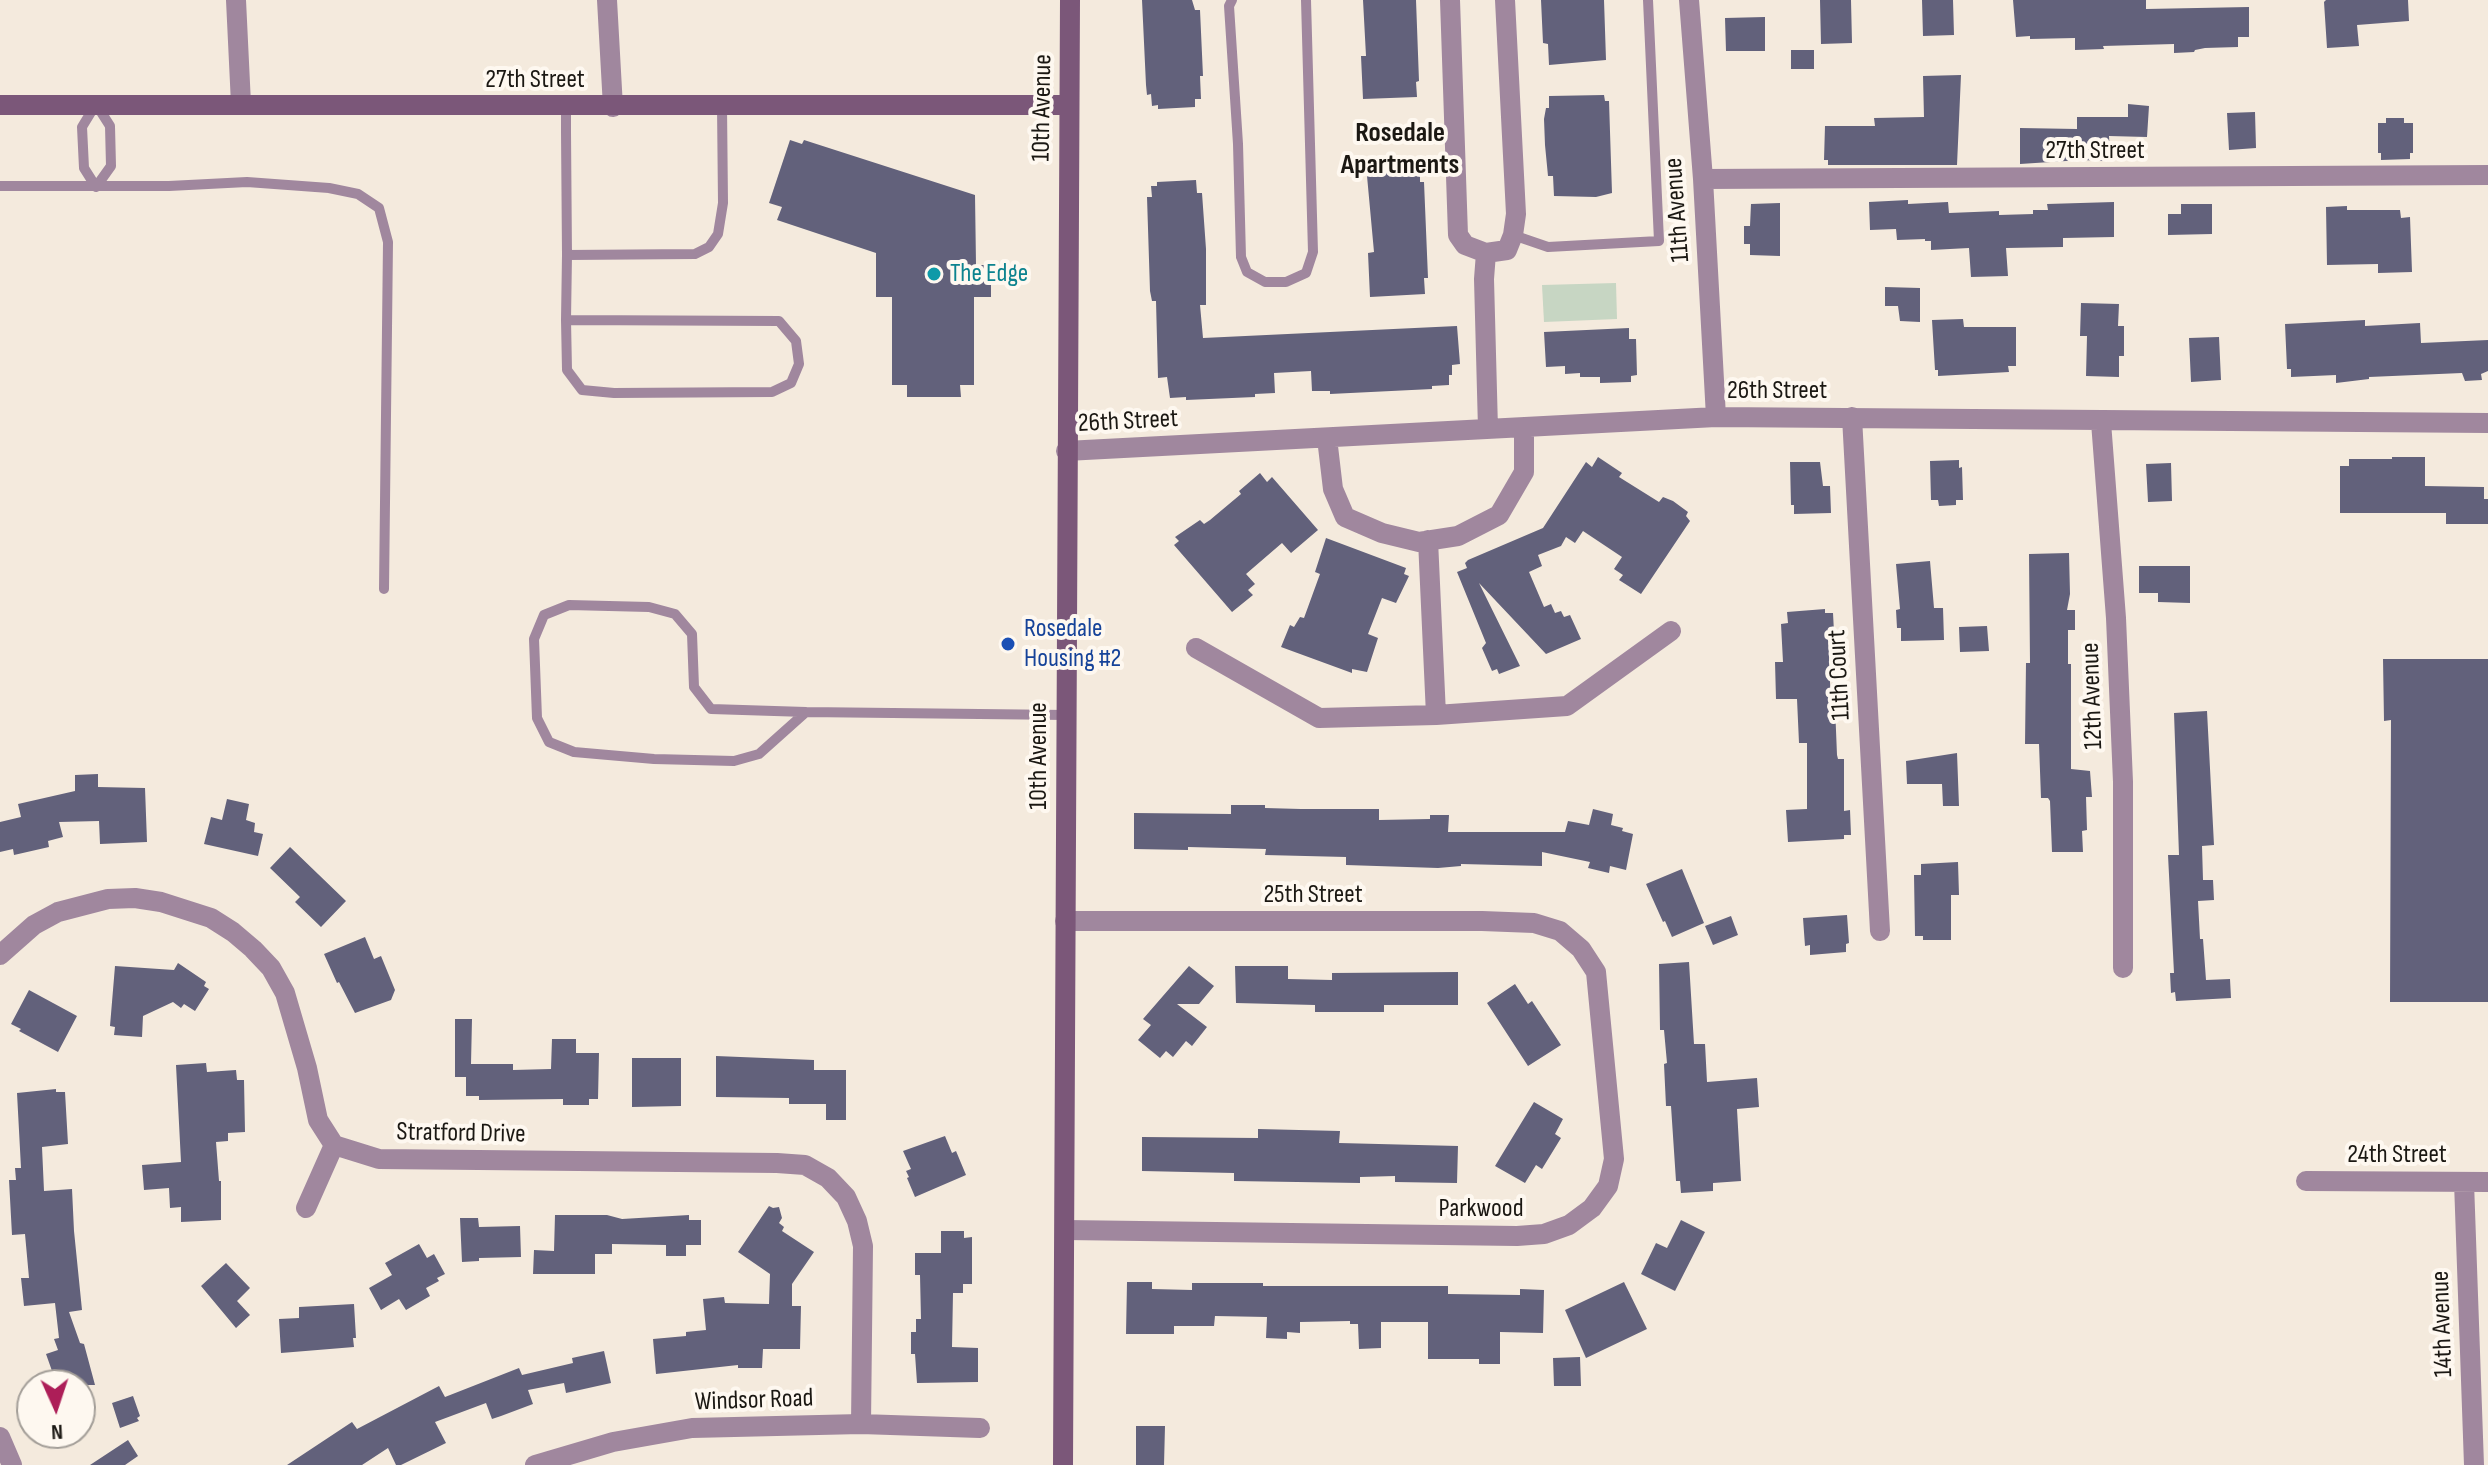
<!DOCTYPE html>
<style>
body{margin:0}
#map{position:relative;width:2488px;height:1465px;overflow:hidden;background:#f4eadd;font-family:"Sofia Sans Condensed",sans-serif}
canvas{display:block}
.north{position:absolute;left:16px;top:1369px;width:80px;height:80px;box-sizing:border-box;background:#fef8f0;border:2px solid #a39e98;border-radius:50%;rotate:177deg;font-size:22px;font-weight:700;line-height:32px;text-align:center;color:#1b1813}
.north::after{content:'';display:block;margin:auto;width:28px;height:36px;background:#ad1e58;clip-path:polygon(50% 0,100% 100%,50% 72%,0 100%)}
</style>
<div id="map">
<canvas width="2488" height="1465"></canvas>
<div class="north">N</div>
</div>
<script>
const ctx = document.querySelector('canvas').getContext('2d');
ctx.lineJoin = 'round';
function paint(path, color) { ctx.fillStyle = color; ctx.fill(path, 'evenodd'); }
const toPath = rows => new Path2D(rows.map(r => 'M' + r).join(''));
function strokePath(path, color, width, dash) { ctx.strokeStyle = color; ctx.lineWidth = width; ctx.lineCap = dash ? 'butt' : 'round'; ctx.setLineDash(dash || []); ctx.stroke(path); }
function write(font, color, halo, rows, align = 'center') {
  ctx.font = font + ' "Sofia Sans Condensed",sans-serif'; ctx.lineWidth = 8; ctx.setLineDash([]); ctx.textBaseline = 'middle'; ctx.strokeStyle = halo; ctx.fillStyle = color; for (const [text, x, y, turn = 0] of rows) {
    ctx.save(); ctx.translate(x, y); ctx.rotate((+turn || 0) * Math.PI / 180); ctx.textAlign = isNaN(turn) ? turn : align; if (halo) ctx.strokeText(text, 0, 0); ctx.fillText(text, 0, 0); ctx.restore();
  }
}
paint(toPath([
 [1616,283,1617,319,1544,322,1542,285]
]), '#c7d6c3');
paint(toPath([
 [1142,0,1192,0,1195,10,1200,10,1203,76,1200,76,1201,99,1195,99,1195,107,1158,109,1158,105,1152,106,1151,94,1147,95,1146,85],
 [1363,0,1416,0,1419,81,1416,82,1417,97,1363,99,1361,56,1366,56],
 [1541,0,1604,0,1606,60,1549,65,1548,44,1543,43],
 [1820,0,1851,0,1852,43,1821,44],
 [1922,0,1953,0,1954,35,1923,36],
 [2013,0,2146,0,2146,9,2249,7,2249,37,2238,37,2238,47,2205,48,2195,50,2194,52,2174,53,2174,44,2103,46,2104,49,2075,50,2075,38,2030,39,2030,36,2016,37],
 [2326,0,2408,0,2409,21,2357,25,2359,46,2327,48,2324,2],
 [1765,17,1765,51,1726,51,1725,18],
 [1791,50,1814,50,1814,69,1791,69],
 [1961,75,1957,165,1828,165,1828,160,1824,160,1825,126,1875,126,1874,118,1924,117,1923,76],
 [1604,95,1605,101,1609,101,1612,193,1596,197,1554,196,1553,176,1548,176,1545,145,1544,119,1546,108,1549,108,1549,96],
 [2128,104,2149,106,2147,137,2109,136,2110,154,2107,154,2107,161,2081,160,2020,164,2020,128,2077,129,2077,117,2128,117],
 [2255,112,2256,148,2229,150,2227,113],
 [2386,118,2404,118,2404,123,2413,123,2413,153,2410,153,2410,159,2381,160,2381,153,2378,153,2378,123,2386,123],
 [790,140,802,144,804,140,975,195,976,265,991,265,991,297,974,297,974,385,960,385,961,397,907,397,907,385,892,385,892,297,876,297,876,253,777,220,782,207,769,203],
 [1413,162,1414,168,1420,167,1420,182,1424,182,1428,278,1424,278,1425,294,1370,297,1368,253,1374,252,1366,165],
 [1196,180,1197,193,1202,193,1206,249,1206,305,1200,305,1203,338,1457,326,1460,364,1452,365,1452,375,1449,375,1449,385,1432,386,1432,389,1330,394,1330,391,1312,391,1311,371,1274,373,1275,393,1255,394,1255,397,1186,400,1186,397,1170,398,1167,377,1158,378,1156,301,1152,301,1150,291,1147,197,1152,197,1151,186,1157,186,1157,182],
 [1908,200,1908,204,1948,202,1949,213,1999,211,1999,215,2033,214,2033,210,2048,210,2047,204,2114,202,2114,237,2063,238,2063,247,2006,248,2008,276,1971,277,1969,248,1931,250,1931,241,1925,241,1925,239,1897,240,1896,229,1870,230,1869,202],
 [1780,203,1780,256,1750,255,1750,244,1744,244,1744,226,1750,226,1751,204],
 [2181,204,2212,204,2212,234,2168,235,2168,214,2181,214],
 [2347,206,2347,210,2400,210,2401,218,2410,217,2412,272,2378,273,2378,264,2327,265,2326,207],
 [1885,287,1920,288,1920,322,1900,321,1898,306,1885,306],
 [2081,303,2119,304,2118,326,2124,326,2124,356,2119,356,2119,377,2086,376,2087,336,2080,336],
 [1963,319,1964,327,2016,327,2016,366,2008,366,2009,372,1938,376,1938,370,1935,370,1932,320],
 [2365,320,2365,326,2420,323,2421,343,2488,340,2488,371,2481,374,2482,380,2465,381,2462,373,2369,377,2369,379,2336,383,2336,375,2291,377,2291,369,2287,369,2285,324],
 [1629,328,1629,339,1636,339,1637,375,1631,376,1631,382,1600,383,1600,377,1580,377,1580,373,1565,374,1565,366,1546,367,1544,332],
 [2219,337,2221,380,2191,382,2189,338],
 [1598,457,1622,473,1619,477,1659,502,1663,497,1673,501,1688,512,1686,516,1690,521,1641,594,1619,580,1623,575,1614,569,1622,557,1583,531,1575,543,1566,537,1561,546,1538,555,1542,566,1529,572,1544,607,1551,604,1555,613,1561,611,1564,617,1570,615,1581,639,1546,654,1479,583,1520,666,1499,674,1497,669,1492,671,1482,648,1486,643,1457,572,1467,568,1465,563,1468,560,1543,528,1586,462,1592,467],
 [2392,457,2425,457,2425,486,2484,487,2484,499,2488,499,2488,524,2446,524,2446,513,2340,513,2340,466,2349,466,2349,459,2392,459],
 [1959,460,1959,468,1962,467,1963,500,1956,500,1956,505,1939,506,1938,500,1931,500,1930,461],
 [1790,462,1820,462,1823,486,1830,486,1831,513,1794,514,1794,505,1791,505],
 [2171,463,2172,501,2148,502,2146,464],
 [1260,473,1267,482,1272,477,1318,530,1291,553,1282,543,1246,574,1255,584,1248,590,1253,595,1232,612,1174,545,1179,541,1175,537,1200,520,1204,524,1210,520,1241,494,1239,491],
 [1326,538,1406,568,1404,574,1409,576,1396,603,1382,598,1368,634,1378,638,1367,672,1352,669,1352,673,1281,647,1290,625,1294,627,1300,617,1304,618,1320,574,1315,572],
 [2069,553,2070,594,2067,610,2075,610,2075,630,2068,630,2068,664,2071,664,2071,769,2090,771,2092,797,2086,797,2087,830,2082,831,2083,852,2052,852,2050,801,2048,798,2041,798,2039,744,2025,744,2026,663,2030,663,2029,554],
 [1930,561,1934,608,1943,608,1944,640,1901,641,1901,628,1897,628,1896,610,1900,609,1896,564],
 [2139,566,2190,566,2190,603,2158,602,2158,593,2139,593],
 [1825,609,1825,613,1833,613,1834,632,1828,632,1831,707,1835,706,1837,755,1838,759,1844,759,1844,811,1850,810,1851,835,1844,835,1844,839,1788,842,1786,810,1807,809,1807,743,1799,743,1797,699,1776,699,1775,662,1783,662,1781,624,1788,623,1787,612],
 [1987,626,1989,651,1960,652,1959,627],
 [2383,659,2488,659,2488,1002,2390,1002,2391,720,2384,721],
 [2207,711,2214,845,2202,846,2203,880,2213,880,2214,900,2198,901,2200,939,2203,939,2206,980,2230,979,2231,998,2176,1001,2175,992,2171,993,2170,973,2174,973,2168,855,2179,855,2174,713],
 [1957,753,1959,806,1943,806,1942,784,1907,784,1906,761],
 [98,774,98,787,145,788,147,842,100,844,99,821,59,822,63,837,48,841,49,847,14,855,13,849,0,852,0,822,21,817,18,804,75,791,75,775],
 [227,799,249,804,246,820,255,823,254,832,263,834,258,856,204,844,211,817,222,820],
 [1231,805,1265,805,1265,808,1301,809,1379,809,1379,820,1430,819,1430,815,1449,815,1448,832,1565,832,1568,821,1589,825,1593,809,1613,814,1611,825,1623,828,1622,831,1633,834,1626,870,1610,866,1609,873,1588,868,1590,862,1542,852,1542,866,1461,864,1461,866,1438,868,1346,865,1346,857,1265,855,1266,849,1188,847,1188,850,1134,849,1134,813,1231,814],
 [290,847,346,901,321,927,295,902,300,897,270,868],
 [1958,862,1959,895,1951,895,1951,940,1923,940,1923,936,1915,936,1914,875,1921,875,1921,864],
 [1682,869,1704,923,1672,937,1665,921,1663,922,1646,884],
 [1847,915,1849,943,1846,944,1846,952,1810,955,1810,945,1805,946,1803,918],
 [1731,916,1738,935,1713,945,1705,926],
 [365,937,374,959,381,956,395,990,391,1000,355,1013,339,982,337,983,324,954],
 [1689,962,1694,1044,1705,1044,1707,1082,1757,1078,1759,1107,1737,1109,1741,1181,1713,1183,1713,1191,1681,1193,1680,1181,1676,1181,1671,1106,1666,1106,1664,1064,1667,1063,1664,1030,1660,1030,1659,964],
 [178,963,206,982,204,986,209,989,195,1011,184,1004,181,1008,173,1002,143,1016,142,1037,114,1035,115,1027,110,1026,115,966,174,970],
 [1189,966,1214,986,1199,1004,1177,1004,1207,1027,1192,1046,1186,1041,1173,1057,1166,1051,1160,1058,1138,1040,1151,1025,1143,1019],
 [1235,966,1288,966,1288,979,1332,980,1332,973,1458,972,1458,1005,1384,1005,1384,1012,1315,1012,1315,1005,1236,1003],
 [1515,984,1528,1004,1532,1001,1561,1045,1528,1066,1487,1003],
 [29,990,77,1016,58,1052,19,1031,21,1029,11,1024],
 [455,1019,472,1019,471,1064,513,1064,513,1070,551,1069,552,1039,576,1039,576,1053,599,1053,598,1099,589,1099,589,1105,563,1105,563,1099,479,1100,479,1096,466,1096,466,1077,455,1077],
 [716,1056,814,1060,814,1070,846,1070,846,1120,826,1120,826,1104,789,1104,789,1098,716,1097],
 [632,1058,681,1058,681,1106,632,1107],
 [206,1063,207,1072,236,1070,237,1080,244,1080,245,1132,228,1133,228,1141,216,1142,219,1181,221,1181,221,1220,181,1222,181,1207,170,1208,169,1188,144,1190,142,1165,181,1162,176,1065],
 [56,1089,56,1092,65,1092,68,1144,42,1147,44,1191,72,1189,74,1231,82,1310,69,1312,80,1343,84,1344,95,1385,57,1385,46,1354,58,1350,54,1339,59,1338,55,1303,24,1306,21,1278,29,1278,25,1234,12,1235,9,1180,16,1180,15,1168,21,1168,17,1093],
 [1534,1102,1563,1119,1555,1134,1561,1138,1542,1169,1536,1165,1525,1183,1495,1166],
 [1258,1129,1340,1131,1339,1143,1458,1146,1457,1183,1395,1182,1395,1176,1360,1177,1360,1183,1234,1181,1234,1173,1142,1171,1142,1137,1258,1138],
 [945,1136,952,1153,956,1151,966,1175,915,1197,907,1178,909,1177,906,1171,911,1169,903,1151],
 [769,1206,773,1208,779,1207,782,1218,779,1223,784,1227,782,1231,814,1252,792,1284,792,1306,801,1306,800,1349,763,1349,762,1368,738,1368,738,1365,656,1374,653,1339,686,1336,686,1332,706,1330,703,1299,724,1297,725,1303,769,1304,770,1274,738,1252],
 [555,1215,607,1215,622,1219,689,1215,689,1220,701,1220,701,1245,686,1245,686,1256,666,1256,666,1245,612,1244,612,1254,595,1254,595,1274,533,1274,534,1250,554,1251],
 [460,1218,478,1218,479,1227,520,1226,521,1257,479,1258,479,1261,462,1262],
 [1681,1220,1705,1232,1675,1291,1641,1274,1656,1243,1667,1248],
 [941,1231,964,1231,964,1238,972,1237,972,1284,963,1284,963,1293,953,1293,952,1347,978,1348,978,1382,917,1383,915,1354,911,1354,911,1332,916,1332,916,1319,921,1319,920,1275,915,1275,915,1253,941,1253],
 [419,1244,427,1258,434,1254,445,1274,437,1278,439,1281,426,1288,430,1296,406,1310,399,1299,381,1310,369,1288,392,1275,385,1263],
 [226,1263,250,1288,237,1301,250,1315,236,1328,201,1286],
 [1127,1282,1152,1282,1152,1289,1192,1290,1192,1283,1263,1283,1263,1286,1448,1286,1448,1294,1520,1295,1520,1289,1544,1290,1543,1333,1500,1332,1500,1364,1479,1364,1479,1359,1428,1359,1428,1322,1381,1322,1381,1348,1359,1349,1358,1324,1350,1324,1350,1321,1300,1322,1300,1333,1287,1332,1287,1339,1266,1338,1267,1317,1215,1316,1214,1326,1174,1326,1174,1334,1126,1334],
 [1624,1282,1647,1329,1586,1358,1565,1310],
 [354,1304,356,1338,353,1338,354,1347,281,1353,279,1319,299,1318,299,1307],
 [604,1351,611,1383,566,1393,564,1383,528,1390,533,1404,501,1416,492,1419,486,1403,435,1422,446,1443,401,1465,396,1465,388,1448,362,1465,287,1465,352,1422,357,1429,439,1386,445,1397,519,1368,522,1375,573,1363,572,1358],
 [1580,1357,1581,1386,1554,1386,1553,1358],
 [133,1396,140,1416,137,1418,139,1421,120,1428,112,1403],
 [1136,1426,1165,1426,1164,1465,1136,1465],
 [128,1440,138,1456,125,1465,90,1465]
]), '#62617b');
strokePath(toPath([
 [1232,0,1229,6,1238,144,1241,257,1247,272,1265,282,1286,282,1306,273,1313,252,1306,0],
 [96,104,110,126,111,166,96,187,84,168,82,127,96,104],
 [566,106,566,132,567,255,566,320,567,370,582,390,614,393,772,392,791,383,799,364,796,341,779,321,566,320],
 [0,186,169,186,247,182,329,188,358,194,379,208,388,242,384,589],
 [1513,235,1548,247,1659,241,1648,0],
 [567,255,695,254,709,247,718,234,723,203,722,106],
 [569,605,649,607,675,614,692,634,694,687,711,709,806,712,759,754,734,761,654,759,574,752,549,742,537,718,534,639,544,615,569,605],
 [806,712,1066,715]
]), '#a0879e', 10);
strokePath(toPath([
 [236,0,241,104],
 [607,0,613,107],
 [1450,0,1458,235,1465,245,1486,253,1484,279,1488,429],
 [1689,0,1703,179,1716,417],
 [1703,179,2488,175],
 [1486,253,1507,250,1513,235,1516,214,1505,0],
 [1852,417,1880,931],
 [2101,422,2116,618,2123,782,2123,968],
 [1327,438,1333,489,1345,517,1382,533,1419,542,1458,536,1499,515,1524,472,1524,427],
 [1066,451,1716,417,2488,423],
 [1428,540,1436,715],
 [1196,648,1319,718,1436,715,1567,706,1671,631],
 [1065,921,1482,921,1534,923,1560,931,1581,949,1596,972,1614,1159,1608,1186,1592,1208,1569,1225,1544,1234,1517,1236,1065,1230],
 [0,955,34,925,58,912,108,899,135,898,161,902,211,918,233,932,253,949,271,968,285,993,307,1068,318,1120,334,1145,379,1159,777,1163,805,1165,828,1178,846,1197,857,1221,863,1246,861,1424],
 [2306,1181,2488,1182],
 [2464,1182,2474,1465],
 [306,1208,334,1145],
 [0,1437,12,1465],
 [535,1465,613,1442,692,1428,861,1424,980,1428]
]), '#a0879e', 20);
strokePath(toPath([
 [0,105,1069,105],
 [1063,1465,1070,0]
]), '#7b5779', 20);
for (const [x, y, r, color] of [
 [934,274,8,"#0f9aa8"],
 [1008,644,8,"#1a4fb4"]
]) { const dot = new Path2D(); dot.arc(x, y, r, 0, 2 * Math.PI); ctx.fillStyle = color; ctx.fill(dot); strokePath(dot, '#fef8f0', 3); }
write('26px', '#1b1813', '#fef8f0', [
 ["27th Street",535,80],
 ["10th Avenue",1043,108,-89],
 ["27th Street",2095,151],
 ["11th Avenue",1678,210,-94],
 ["26th Street",1777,391],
 ["26th Street",1128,422,-3],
 ["11th Court",1840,675,-93],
 ["12th Avenue",2093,696,-92],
 ["10th Avenue",1039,756,-90],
 ["25th Street",1313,895],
 ["Stratford Drive",461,1134,1],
 ["24th Street",2397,1155],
 ["Parkwood",1481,1209],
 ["14th Avenue",2443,1324,-92],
 ["Windsor Road",754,1401,-2]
]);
write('26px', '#0d838f', '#fef8f0', [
 ["The Edge",950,274]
], 'left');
write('26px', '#164399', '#fef8f0', [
 ["Rosedale",1024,629],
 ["Housing #2",1024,659]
], 'left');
write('bold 28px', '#1b1813', '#fef8f0', [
 ["Rosedale",1400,134],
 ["Apartments",1400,166]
]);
</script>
